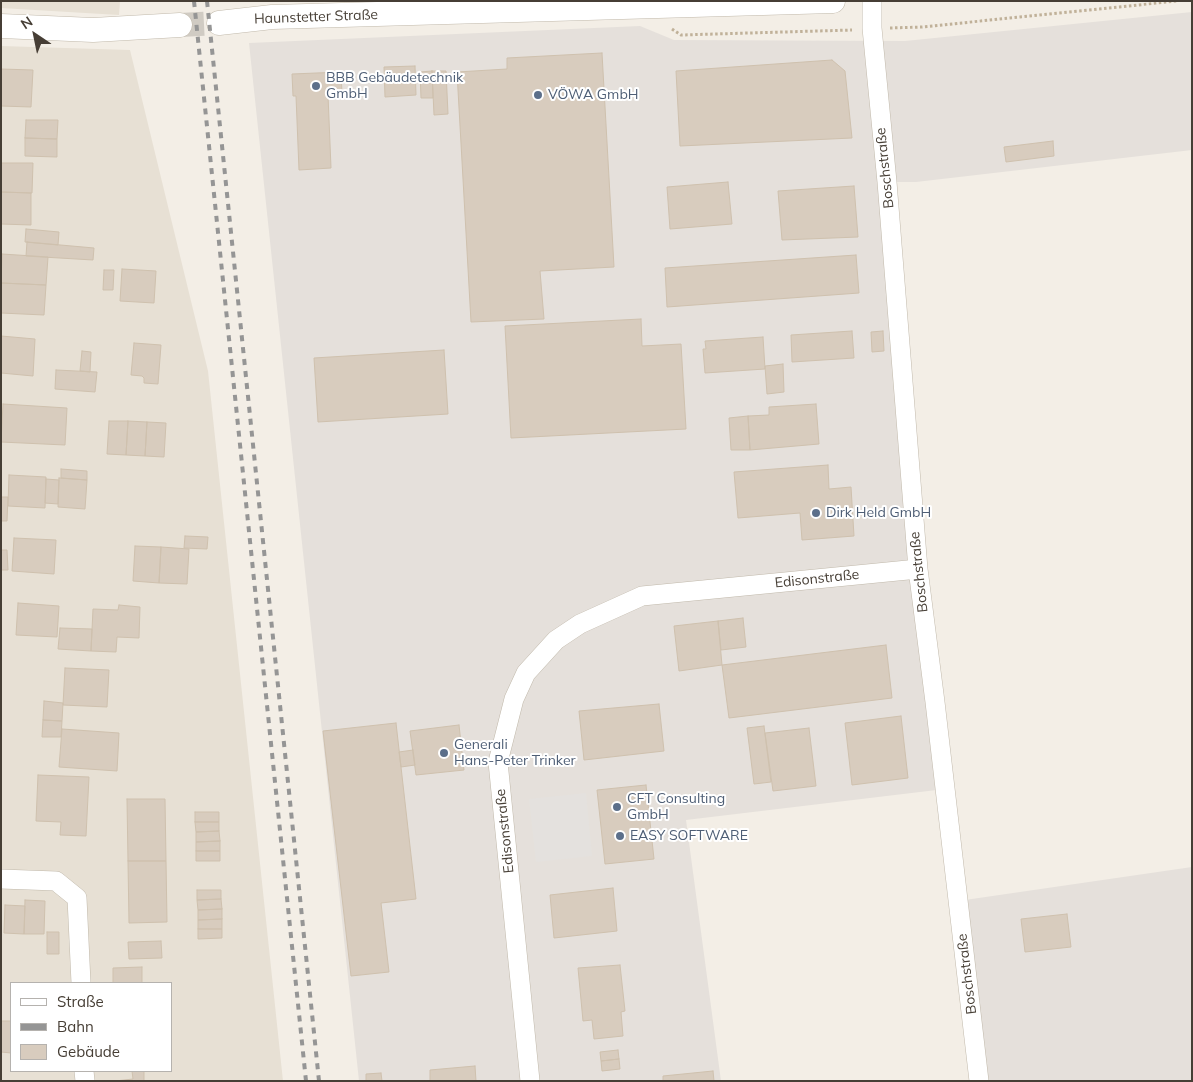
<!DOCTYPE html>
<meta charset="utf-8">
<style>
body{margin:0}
#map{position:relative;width:1193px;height:1082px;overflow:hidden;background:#f3eee6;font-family:Mulish,sans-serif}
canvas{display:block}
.frame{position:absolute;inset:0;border:2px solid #463e35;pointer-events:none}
.legend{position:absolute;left:10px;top:982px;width:162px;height:90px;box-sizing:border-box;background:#fff;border:1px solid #b5b2ae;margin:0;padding:6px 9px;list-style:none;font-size:15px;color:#463e35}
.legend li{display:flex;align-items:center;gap:10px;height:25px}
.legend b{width:25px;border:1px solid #b5b2ae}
.north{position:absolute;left:10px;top:10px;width:50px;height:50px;-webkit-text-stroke:4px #fff;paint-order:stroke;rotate:326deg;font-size:14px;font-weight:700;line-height:20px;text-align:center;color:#463e35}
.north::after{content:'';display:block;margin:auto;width:18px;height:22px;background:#463e35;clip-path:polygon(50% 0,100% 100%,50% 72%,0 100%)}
</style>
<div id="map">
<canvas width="1193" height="1082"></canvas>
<div class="frame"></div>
<ul class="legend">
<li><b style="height:6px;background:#fff"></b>Straße</li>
<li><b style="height:6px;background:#959595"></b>Bahn</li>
<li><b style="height:14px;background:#d8ccbe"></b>Gebäude</li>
</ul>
<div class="north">N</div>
</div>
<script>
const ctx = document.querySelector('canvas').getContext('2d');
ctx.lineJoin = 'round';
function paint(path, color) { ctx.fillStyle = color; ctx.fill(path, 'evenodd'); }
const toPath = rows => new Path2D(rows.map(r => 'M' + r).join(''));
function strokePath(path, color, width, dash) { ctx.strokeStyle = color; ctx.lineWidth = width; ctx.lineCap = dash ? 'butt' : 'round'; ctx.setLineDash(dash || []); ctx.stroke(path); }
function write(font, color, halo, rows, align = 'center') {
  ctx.font = font + ' Mulish,sans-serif'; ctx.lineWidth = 4; ctx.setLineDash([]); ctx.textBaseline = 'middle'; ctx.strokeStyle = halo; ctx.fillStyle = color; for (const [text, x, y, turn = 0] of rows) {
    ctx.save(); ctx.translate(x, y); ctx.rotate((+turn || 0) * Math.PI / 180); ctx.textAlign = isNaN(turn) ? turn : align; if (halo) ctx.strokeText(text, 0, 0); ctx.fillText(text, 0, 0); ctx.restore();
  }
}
paint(toPath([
 [1,1,120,1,119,15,1,8],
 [1,46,130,50,208,371,283,1081,1,1081],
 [11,983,171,983,171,1071,11,1071]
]), '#e7e0d4');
paint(toPath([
 [1192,12,1192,150,916,182,887,182,945,789,686,820,721,1081,359,1081,249,43,640,26,674,40,905,41],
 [1192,867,1192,1081,979,1081,958,901]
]), '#e5e0db');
paint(toPath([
 [586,793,592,856,536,862,529,799]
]), '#e4e1de');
const building = toPath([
 [602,53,614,267,540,271,544,319,471,322,457,72,507,69,507,58,602,53],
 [832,60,845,71,852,138,680,146,676,71,832,60],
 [415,66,416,95,385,97,384,67,415,66],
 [1,69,33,70,31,107,1,106,1,69],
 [432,71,433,98,421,98,420,72,432,71],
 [432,71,446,71,448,114,434,115,432,71],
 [341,72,342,94,328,95,331,168,299,170,296,96,293,96,292,74,341,72],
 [26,120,58,120,57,139,25,138,26,120],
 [25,138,57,139,57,157,25,156,25,138],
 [1053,141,1054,156,1006,162,1004,147,1053,141],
 [1,163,33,163,32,193,1,192,1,163],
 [728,182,732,224,670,229,667,187,728,182],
 [854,186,858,237,782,240,778,191,854,186],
 [1,192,31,193,31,225,1,224,1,192],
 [26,229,59,232,58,245,25,242,26,229],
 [27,242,94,248,93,260,26,256,27,242],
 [2,254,48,257,46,285,1,283,2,254],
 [856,255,859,293,667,307,665,268,856,255],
 [122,269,156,271,154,303,120,301,122,269],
 [104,270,114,270,113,290,103,290,104,270],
 [1,283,46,285,44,315,1,313,1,283],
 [641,319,642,346,681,344,686,429,511,438,505,326,641,319],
 [852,331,854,358,792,362,791,335,852,331],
 [883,331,884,351,872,352,871,332,883,331],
 [1,336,35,339,33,376,1,373,1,336],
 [763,337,765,369,705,373,703,349,706,349,705,341,763,337],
 [134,343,161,345,158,384,144,383,144,378,142,376,131,375,134,343],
 [444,350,448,414,318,422,314,358,444,350],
 [82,351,91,352,90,372,80,371,82,351],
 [783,364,784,392,767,394,765,366,783,364],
 [56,370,97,372,95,392,55,389,56,370],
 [3,404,67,408,65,445,1,442,3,404],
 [816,404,819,444,750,450,748,416,769,415,769,407,816,404],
 [748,416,750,450,731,450,729,418,748,416],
 [109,421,128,421,126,455,107,454,109,421],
 [128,421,147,422,145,456,126,455,128,421],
 [147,422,166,423,164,457,145,456,147,422],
 [828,465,829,489,851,487,854,536,802,540,800,513,738,518,734,472,828,465],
 [61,469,87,471,87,480,61,478,61,469],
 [9,475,46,477,45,508,8,506,9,475],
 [59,478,87,480,85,509,58,507,59,478],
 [46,479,59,480,58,504,45,503,46,479],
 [1,497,8,497,7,521,1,521,1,497],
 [185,536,208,537,207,549,184,548,185,536],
 [14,538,56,540,54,574,12,571,14,538],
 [135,546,161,547,159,583,133,581,135,546],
 [161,547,189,549,187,584,159,583,161,547],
 [1,550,7,550,8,570,1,570,1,550],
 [18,603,59,606,57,637,16,635,18,603],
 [119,605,140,607,139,638,117,637,116,652,91,651,93,609,118,610,119,605],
 [743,618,746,647,721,650,718,621,743,618],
 [718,621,722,665,679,671,674,626,718,621],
 [60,628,92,629,91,651,58,649,60,628],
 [886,645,892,698,729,718,722,665,886,645],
 [65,668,109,670,107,707,63,705,65,668],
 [44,701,63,703,62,721,43,720,44,701],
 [659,704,664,751,584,760,579,711,659,704],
 [901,716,908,778,852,785,845,723,901,716],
 [43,720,62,721,61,737,42,737,43,720],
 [396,723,416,899,381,903,389,972,351,976,323,731,396,723],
 [459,725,464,770,416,775,410,731,459,725],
 [764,726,771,782,754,784,747,728,764,726],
 [809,728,816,786,773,791,765,733,809,728],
 [62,729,119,733,117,771,59,767,62,729],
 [413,750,415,765,401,767,399,752,413,750],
 [38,775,89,777,86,836,60,835,61,822,36,821,38,775],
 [646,785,654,859,605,864,597,790,646,785],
 [127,799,165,799,166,861,128,861,127,799],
 [195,812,219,812,219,822,195,822,195,812],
 [195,822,219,822,219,831,196,832,195,822],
 [219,831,220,841,196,842,196,832,219,831],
 [220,841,220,851,196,851,196,842,220,841],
 [196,851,220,851,220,861,196,861,196,851],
 [128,861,166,861,167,922,129,923,128,861],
 [613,888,617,931,554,938,550,895,613,888],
 [197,890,221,890,221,899,197,900,197,890],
 [221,899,222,909,198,910,197,900,221,899],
 [25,900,45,901,44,934,24,934,25,900],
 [5,905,25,906,24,934,4,933,5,905],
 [222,909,222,919,198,920,198,910,222,909],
 [1067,914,1071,947,1025,952,1021,919,1067,914],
 [222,919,222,929,198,929,198,920,222,919],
 [198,929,222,929,222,938,198,939,198,929],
 [47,932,59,932,59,954,47,954,47,932],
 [161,941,162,958,129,959,128,942,161,941],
 [620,965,625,1011,621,1012,623,1036,594,1039,592,1020,583,1021,578,968,620,965],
 [142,967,142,983,113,983,113,968,142,967],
 [1,1021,11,1021,11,1053,1,1052,1,1021],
 [618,1050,619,1059,601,1061,600,1052,618,1050],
 [619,1059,620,1069,602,1071,601,1061,619,1059],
 [475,1066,476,1081,430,1081,430,1070,475,1066],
 [132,1071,151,1071,144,1071,144,1081,115,1081,133,1079,132,1071],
 [713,1071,714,1081,663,1081,663,1076,713,1071],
 [381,1073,382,1081,366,1081,366,1074,381,1073]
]);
paint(building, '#d8ccbe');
strokePath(building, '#cfc1ae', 1);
strokePath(toPath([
 [180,25,219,23]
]), '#d0cbc3', 24, [24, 12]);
const minor = toPath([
 [872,1,872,28,887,182,918,569,935,702,979,1081],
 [1,879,56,881,77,898,81,983],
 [84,1071,85,1081],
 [530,1081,498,762,514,699,526,673,556,640,580,624,642,596,918,569]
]);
const tertiary = toPath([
 [219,23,272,17,833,1],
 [1,26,93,30,180,25]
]);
strokePath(minor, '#c1b9ab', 20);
strokePath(tertiary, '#c1b9ab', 25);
strokePath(toPath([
 [890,28,922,27,1177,1],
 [672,29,681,35,852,30]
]), '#c0b199', 3, [2.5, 2.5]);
strokePath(minor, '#fff', 19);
strokePath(tertiary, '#fff', 24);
strokePath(toPath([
 [194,1,306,1081],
 [207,1,319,1081]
]), '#959595', 4, [6, 6]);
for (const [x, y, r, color] of [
 [316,86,5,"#5c6f8a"],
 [538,95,5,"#5c6f8a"],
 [816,513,5,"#5c6f8a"],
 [444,753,5,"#5c6f8a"],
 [617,807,5,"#5c6f8a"],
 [620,836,5,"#5c6f8a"]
]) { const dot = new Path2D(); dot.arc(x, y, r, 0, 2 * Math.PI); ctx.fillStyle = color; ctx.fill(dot); strokePath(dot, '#fff', 2); }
write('14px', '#463e35', '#fff', [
 ["Haunstetter Straße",316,17,-2],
 ["Boschstraße",885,168,-96],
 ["Boschstraße",919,572,-96],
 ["Edisonstraße",817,579,-6],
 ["Edisonstraße",505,831,-96],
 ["Boschstraße",967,974,-97]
]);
write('14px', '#4e5e75', '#fff', [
 ["BBB Gebäudetechnik",326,78],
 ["GmbH",326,94],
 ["VÖWA GmbH",548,95],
 ["Dirk Held GmbH",826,513],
 ["Generali",454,745],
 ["Hans-Peter Trinker",454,761],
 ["CFT Consulting",627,799],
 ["GmbH",627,815],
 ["EASY SOFTWARE",630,836]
], 'left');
</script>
